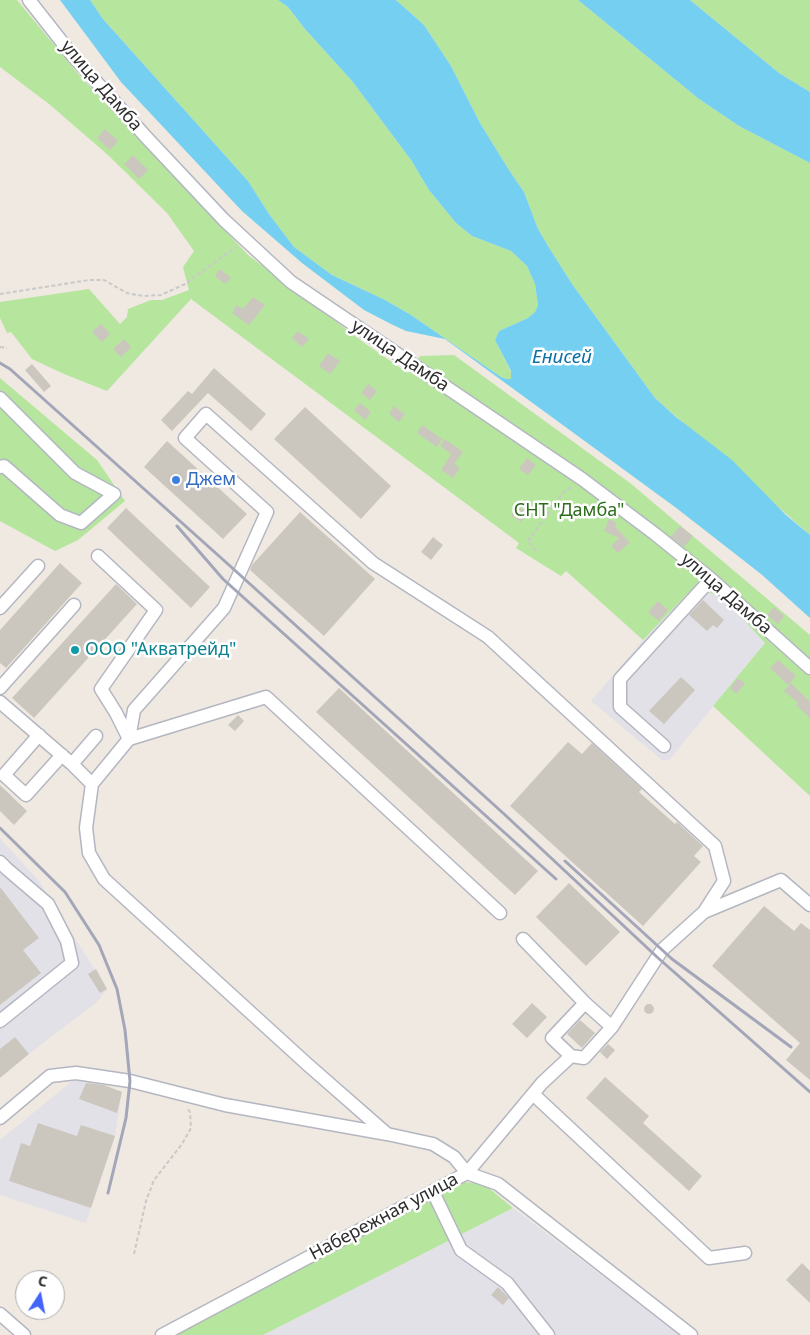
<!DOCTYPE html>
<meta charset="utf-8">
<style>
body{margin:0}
#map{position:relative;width:810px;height:1335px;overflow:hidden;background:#efe9e1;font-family:"Noto Sans",sans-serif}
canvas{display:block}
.north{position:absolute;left:15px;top:1270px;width:50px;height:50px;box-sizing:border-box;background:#fff;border:1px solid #ababab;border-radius:50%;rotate:11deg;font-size:14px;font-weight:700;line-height:20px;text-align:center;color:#2e2e2e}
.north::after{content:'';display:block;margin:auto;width:18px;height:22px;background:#4264fb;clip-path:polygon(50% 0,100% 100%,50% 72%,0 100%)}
</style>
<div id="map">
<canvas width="810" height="1335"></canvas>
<div class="north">С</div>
</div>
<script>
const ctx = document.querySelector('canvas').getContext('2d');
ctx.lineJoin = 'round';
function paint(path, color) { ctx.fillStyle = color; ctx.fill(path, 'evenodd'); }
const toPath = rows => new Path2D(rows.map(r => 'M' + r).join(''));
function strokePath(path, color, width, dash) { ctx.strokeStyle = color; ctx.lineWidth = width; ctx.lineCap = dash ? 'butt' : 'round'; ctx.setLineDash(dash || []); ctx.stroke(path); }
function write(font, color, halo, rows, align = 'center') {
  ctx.font = font + ' "Noto Sans",sans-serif'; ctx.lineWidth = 5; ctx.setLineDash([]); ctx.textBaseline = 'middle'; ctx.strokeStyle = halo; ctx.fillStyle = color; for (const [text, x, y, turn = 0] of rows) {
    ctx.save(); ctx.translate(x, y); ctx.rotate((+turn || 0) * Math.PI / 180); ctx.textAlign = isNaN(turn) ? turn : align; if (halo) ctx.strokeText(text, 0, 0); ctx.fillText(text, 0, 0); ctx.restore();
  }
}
paint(toPath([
 [697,588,724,598,765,643,670,759,663,761,591,701,643,640,689,592],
 [0,838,39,881,107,989,97,1002,0,1076],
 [77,1077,122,1092,115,1136,86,1223,0,1195,0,1140],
 [513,1208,680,1335,263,1335]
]), '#e3e1e8');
paint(toPath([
 [0,0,17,0,79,75,248,255,367,345,408,373,420,356,454,355,630,483,810,635,810,796,713,706,765,643,724,598,698,588,689,592,643,640,566,571,561,576,516,548,519,543,191,299,107,391,64,374,32,359,11,332,7,333,0,318,0,302,89,289,120,324,127,317,128,309,151,300,162,300,189,290,183,267,194,251,167,213,108,155,49,104,0,67],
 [90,0,278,0,288,7,305,29,352,81,411,160,429,190,456,223,472,236,511,251,527,266,535,284,538,305,535,312,528,318,499,331,495,340,511,372,511,379,506,379,501,377,411,315,385,300,332,275,294,247,269,214,248,181,103,19],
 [396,0,578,0,699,99,739,126,810,163,810,535,655,398,572,284,548,246,538,229,524,192,509,170,480,123,451,66,424,25],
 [690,0,810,0,810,92,779,73],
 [0,378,97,460,125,501,78,540,55,551,0,521],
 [463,1182,484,1184,513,1208,263,1335,167,1335]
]), '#b6e59e');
paint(toPath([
 [60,0,90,0,103,19,248,181,269,214,294,247,332,275,385,300,411,315,501,377,506,379,511,379,511,371,495,340,499,331,528,318,535,312,538,305,535,284,527,266,511,251,472,236,456,223,429,190,411,160,352,81,305,29,288,7,278,0,396,0,424,25,451,66,480,123,509,170,524,192,538,229,548,246,572,284,655,398,676,417,732,460,786,515,810,535,810,618,761,574,675,507,456,347,445,339,406,331,391,324,364,310,302,263,242,211,121,82],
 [578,0,690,0,779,73,810,92,810,163,739,126,699,99]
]), '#75cff0');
paint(toPath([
 [105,129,118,141,110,150,97,138],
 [133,155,148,170,139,179,124,164],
 [220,269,231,278,225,284,215,276],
 [253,297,265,305,249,325,232,313,237,305,243,309],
 [101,324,110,334,102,342,92,332],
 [298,331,309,339,302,347,292,338],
 [124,339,131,347,121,357,113,349],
 [328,353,340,361,330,374,319,366],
 [32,364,51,386,44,392,25,370],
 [214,368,266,414,251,431,208,393,172,431,161,420,188,391,192,394],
 [368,384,377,391,370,400,361,393],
 [360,403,371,412,365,420,354,410],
 [394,406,405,414,399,422,389,414],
 [305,407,391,486,361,519,274,439],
 [422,425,442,439,437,447,417,433],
 [445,439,463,452,454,464,460,468,453,478,441,470,451,454,440,446],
 [167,441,247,514,223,539,144,467],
 [527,458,536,465,528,475,519,469],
 [518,506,527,513,521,522,511,515],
 [126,508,210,587,191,608,107,528],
 [300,512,375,579,324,636,250,570,252,565],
 [609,519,617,523,615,526,631,544,629,543,618,553,611,546,619,538,604,531],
 [680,526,693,536,684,547,671,537],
 [433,537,443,545,431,560,421,552],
 [60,563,82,583,6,668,0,663,0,630],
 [116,584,137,604,34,718,12,698],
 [703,600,724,620,717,628,713,625,707,631,689,615],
 [658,601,668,610,659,621,648,612],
 [774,607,784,616,778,624,767,615],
 [778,660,796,676,788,685,770,668],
 [681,677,695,690,664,724,649,711],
 [738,678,745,684,736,694,730,688],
 [791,683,810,702,810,718,796,705,798,703,784,691],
 [339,688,538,871,515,895,316,712],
 [238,715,244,721,235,731,228,725],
 [568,742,582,754,592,743,642,789,639,792,675,824,677,822,703,846,694,856,701,862,643,926,510,806],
 [0,785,27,811,14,825,0,811],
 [569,883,620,932,586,966,536,917],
 [0,887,39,938,23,950,41,973,0,1005],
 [764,906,794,931,801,923,810,930,810,1080,786,1060,800,1043,712,966],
 [96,969,107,989,100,993,88,974],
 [532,1003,547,1017,527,1038,512,1024],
 '644 1009a5 5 0 1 1 10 0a5 5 0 1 1-10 0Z',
 [580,1020,595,1033,582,1048,567,1034],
 [15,1037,29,1054,0,1078,0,1049],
 [608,1044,615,1050,607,1059,600,1052],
 [605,1077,649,1116,643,1123,702,1176,689,1191,586,1098],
 [86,1083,104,1085,122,1092,117,1113,79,1099],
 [38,1123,77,1136,81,1125,115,1136,91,1208,9,1181,21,1143,30,1146],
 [802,1263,810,1271,810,1303,786,1280],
 [498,1287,509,1298,503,1305,491,1295]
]), '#cbc7bf');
const minor = toPath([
 [29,0,73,56,147,138,224,220,291,282,582,479,655,534,711,579,810,668],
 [0,398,75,473,114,494,81,523,60,515,4,466,0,467],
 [98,556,156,610,101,689,116,713,129,739,266,697,500,913],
 [0,608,38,566],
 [0,688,74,605],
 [0,702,72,764,92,784,86,828,89,853,104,879,307,1064,387,1134],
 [39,735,4,775,26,795,62,755],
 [664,746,620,707,620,679,711,579],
 [72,764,96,736],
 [92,784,129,739,134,710,224,608,267,512,185,438,206,414,373,563,488,637,715,846,724,881,704,912],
 [0,862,7,869,48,904,67,941,72,963,0,1021],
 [523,939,585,1003,612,1027],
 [571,1056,584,1058,612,1027,662,950,704,912,781,880,810,905],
 [533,1094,709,1258,745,1253],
 [0,1118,50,1076,76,1073,130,1081,225,1105,387,1134,433,1144,454,1157,467,1173,542,1083,571,1056,552,1038,585,1003],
 [433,1192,461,1250,507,1283,548,1335],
 [0,1314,24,1335],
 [162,1335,467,1173,498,1184,691,1335]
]);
strokePath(minor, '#b4b7c1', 15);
strokePath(toPath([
 [0,294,89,280,104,280,127,293,143,296,161,295,185,284,236,247],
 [0,347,7,348],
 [536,551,528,541,562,494,572,486],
 [134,1254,146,1201,154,1180,182,1144,191,1128,190,1112,187,1108]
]), '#c9c9c9', 2, [4, 2.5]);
strokePath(minor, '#fff', 12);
strokePath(toPath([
 [0,363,10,369,229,565,503,813,657,957,810,1092],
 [177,526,223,579,556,879],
 [0,828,65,892,99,945,117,989,125,1030,130,1081,126,1118,108,1193],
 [565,861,672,959,791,1047]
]), '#a3a6b8', 3);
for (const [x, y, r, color] of [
 [176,480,5,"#3f7fe0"],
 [75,650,5,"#0f9aa8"]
]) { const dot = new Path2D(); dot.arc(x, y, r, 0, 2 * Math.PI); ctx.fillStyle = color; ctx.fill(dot); strokePath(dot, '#fff', 2); }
write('18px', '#2e2e2e', '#fff', [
 ["улица Дамба",101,86,49],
 ["улица Дамба",400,356,34],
 ["улица Дамба",726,594,41],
 ["Набережная улица",384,1217,-28]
]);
write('18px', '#366cbe', '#fff', [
 ["Джем",186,480]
], 'left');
write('18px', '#2c6e1b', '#fff', [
 ["СНТ \"Дамба\"",569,511]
]);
write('18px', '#0d838f', '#fff', [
 ["ООО \"Акватрейд\"",85,650]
], 'left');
write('italic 19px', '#0d6fa3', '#fff', [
 ["Енисей",562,358]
]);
</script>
